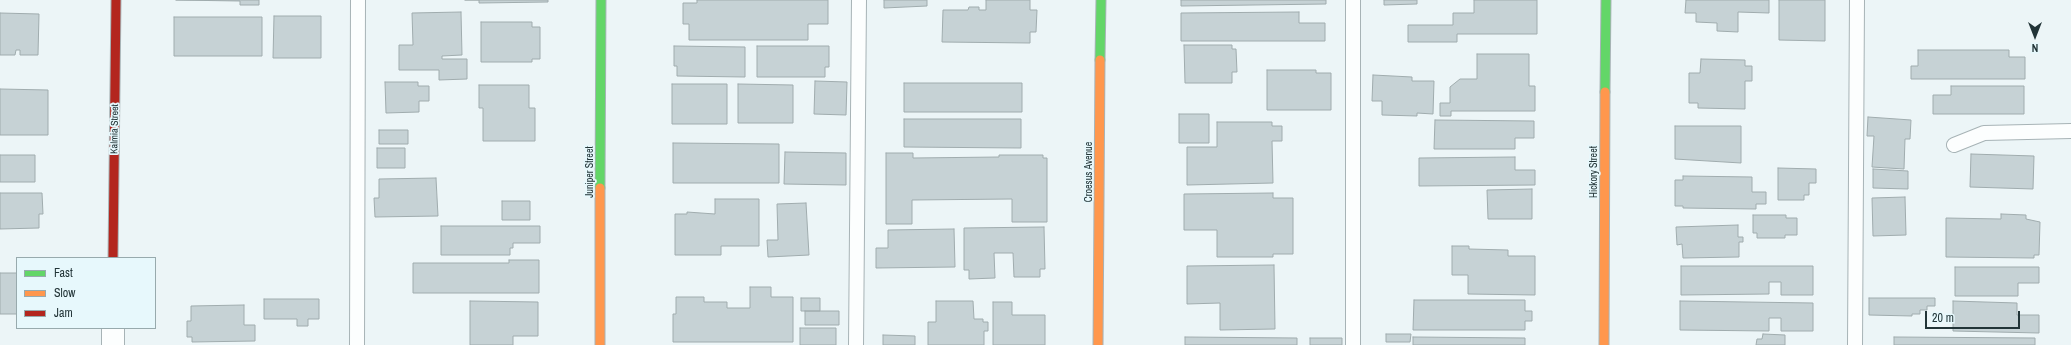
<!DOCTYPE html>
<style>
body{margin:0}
#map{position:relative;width:2071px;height:345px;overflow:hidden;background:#ecf5f7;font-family:"Archivo Narrow",sans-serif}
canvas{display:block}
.legend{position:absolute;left:16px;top:257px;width:140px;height:72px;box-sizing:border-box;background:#e7f8fc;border:1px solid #98aaad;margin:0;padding:5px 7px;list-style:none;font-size:12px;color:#223437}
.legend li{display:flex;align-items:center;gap:8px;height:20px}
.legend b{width:20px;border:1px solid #98aaad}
.north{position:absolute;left:2015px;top:16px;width:40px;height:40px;-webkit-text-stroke:3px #e7f8fc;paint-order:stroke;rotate:180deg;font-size:11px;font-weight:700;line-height:16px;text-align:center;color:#223437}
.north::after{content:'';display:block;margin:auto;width:14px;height:18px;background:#223437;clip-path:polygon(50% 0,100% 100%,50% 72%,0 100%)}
.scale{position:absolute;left:1925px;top:311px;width:95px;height:18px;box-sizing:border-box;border:2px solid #223437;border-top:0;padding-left:5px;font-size:12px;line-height:14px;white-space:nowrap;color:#223437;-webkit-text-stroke:3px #e7f8fc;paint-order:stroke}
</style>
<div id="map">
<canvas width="2071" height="345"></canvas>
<ul class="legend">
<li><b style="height:5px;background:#63d668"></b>Fast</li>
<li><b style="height:5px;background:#ff974d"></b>Slow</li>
<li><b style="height:5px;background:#b3261e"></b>Jam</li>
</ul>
<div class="north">N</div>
<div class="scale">20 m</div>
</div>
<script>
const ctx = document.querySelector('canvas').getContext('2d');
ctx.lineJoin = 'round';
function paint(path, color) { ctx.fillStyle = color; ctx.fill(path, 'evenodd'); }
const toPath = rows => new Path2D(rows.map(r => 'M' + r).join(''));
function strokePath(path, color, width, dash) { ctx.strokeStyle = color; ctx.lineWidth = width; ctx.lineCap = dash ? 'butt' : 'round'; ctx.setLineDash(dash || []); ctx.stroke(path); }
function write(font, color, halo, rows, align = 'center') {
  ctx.font = font + ' "Archivo Narrow",sans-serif'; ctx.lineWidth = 3.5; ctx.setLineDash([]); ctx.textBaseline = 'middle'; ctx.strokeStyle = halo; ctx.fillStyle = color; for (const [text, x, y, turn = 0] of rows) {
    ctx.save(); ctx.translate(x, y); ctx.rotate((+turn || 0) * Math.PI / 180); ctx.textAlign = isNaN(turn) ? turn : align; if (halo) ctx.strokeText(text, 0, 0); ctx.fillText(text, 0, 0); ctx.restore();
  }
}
const building = toPath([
 [176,0,259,0,259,5,240,5,240,1,176,0],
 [465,0,548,0,548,2,479,3,479,0,465,0],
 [697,0,828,0,828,24,808,24,808,40,689,40,689,24,683,24,683,3,697,3,697,0],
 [884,0,927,0,927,6,884,8,884,0],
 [986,0,1030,0,1030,10,1037,10,1036,32,1030,32,1030,43,942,42,943,10,968,10,969,7,979,7,979,10,986,10,986,0],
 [1181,0,1326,0,1326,4,1181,6,1181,0],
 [1384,0,1417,0,1417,4,1384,5,1384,0],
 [1474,0,1537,0,1537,34,1457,34,1457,42,1408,42,1408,25,1453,25,1453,13,1474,13,1474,0],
 [1686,0,1769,0,1769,13,1738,12,1738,32,1717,31,1717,23,1696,22,1696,13,1685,13,1686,0],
 [1779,0,1825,0,1825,41,1779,40,1779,0],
 [461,12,462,55,442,56,442,59,467,59,467,79,439,80,439,70,399,70,399,45,413,45,412,13,461,12],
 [1299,12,1299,23,1325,23,1325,41,1181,41,1181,13,1299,12],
 [0,13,39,14,38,55,20,55,20,50,16,50,15,55,0,55,0,13],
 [274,16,321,16,321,58,273,58,274,16],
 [174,17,262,17,262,56,174,56,174,17],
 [481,22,532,22,532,27,540,27,540,59,532,59,532,62,481,62,481,22],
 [1184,45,1232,45,1232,49,1236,49,1237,72,1232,72,1232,83,1185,83,1184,45],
 [674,46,745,47,745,77,677,76,677,66,674,66,674,46],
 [757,46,829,46,829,67,825,67,825,77,757,77,757,46],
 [1918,50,2009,50,2009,57,2025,57,2025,79,1911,79,1911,66,1918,66,1918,50],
 [1477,54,1529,54,1529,86,1535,86,1535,111,1451,111,1451,116,1440,116,1440,103,1450,103,1450,87,1460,79,1477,79,1477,54],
 [1701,59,1745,60,1745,66,1752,66,1752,81,1745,81,1745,109,1698,108,1698,103,1689,103,1689,73,1700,73,1701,59],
 [1267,70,1316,70,1316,73,1331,73,1331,110,1267,110,1267,70],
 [1373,75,1412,77,1412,81,1434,81,1433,114,1417,113,1417,116,1382,115,1382,101,1372,101,1373,75],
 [815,81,847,82,846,115,814,114,815,81],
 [385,82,418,82,418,86,429,86,429,101,419,101,419,112,386,113,385,82],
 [904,83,1022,83,1022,112,904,112,904,83],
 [672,84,727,84,727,124,672,124,672,84],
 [738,84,793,85,793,123,738,123,738,84],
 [479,85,529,85,529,108,535,108,535,141,483,141,483,108,479,108,479,85],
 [1951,86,2024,86,2024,114,1933,114,1933,95,1951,95,1951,86],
 [0,89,48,90,48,135,0,135,0,89],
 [1179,114,1209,114,1209,143,1179,143,1179,114],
 [1868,117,1911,120,1910,139,1905,139,1904,169,1872,167,1874,136,1867,136,1868,117],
 [904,119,1021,119,1021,148,904,147,904,119],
 [1435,120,1534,121,1534,138,1515,138,1515,149,1434,149,1435,120],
 [1217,122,1272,122,1272,126,1282,126,1282,141,1272,141,1273,183,1187,185,1187,147,1217,147,1217,122],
 [1675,126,1741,126,1741,163,1675,159,1675,126],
 [379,130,408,130,408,144,379,144,379,130],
 [673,143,779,144,779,183,673,183,673,143],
 [377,148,405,148,405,168,377,168,377,148],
 [785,152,846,153,846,185,784,184,785,152],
 [886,153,913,153,913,158,999,157,999,155,1043,155,1043,158,1047,158,1047,222,1012,222,1012,199,912,200,912,224,886,224,886,153],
 [1971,154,2034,156,2033,189,1970,187,1971,154],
 [0,155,35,155,35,182,0,182,0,155],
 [1515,157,1515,170,1535,170,1535,185,1419,186,1419,158,1515,157],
 [1778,168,1816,169,1816,183,1809,183,1809,195,1804,195,1804,200,1778,200,1778,168],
 [1873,169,1908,171,1908,189,1873,188,1873,169],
 [1683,176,1752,177,1752,192,1766,192,1766,204,1756,204,1756,209,1683,208,1683,206,1675,206,1675,180,1683,180,1683,176],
 [436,178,438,216,375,217,374,198,379,198,379,179,436,178],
 [1532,189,1532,219,1488,219,1487,190,1532,189],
 [0,193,42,193,43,214,39,214,39,228,0,229,0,193],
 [1273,193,1273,198,1293,198,1293,254,1273,254,1273,257,1217,257,1217,230,1184,230,1184,194,1273,193],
 [1905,197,1906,235,1873,236,1872,198,1905,197],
 [715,199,759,199,759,246,721,246,721,255,675,255,675,214,687,214,687,212,715,214,715,199],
 [502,201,530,201,530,220,502,220,502,201],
 [806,203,809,255,768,257,767,240,778,240,777,204,806,203],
 [2001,214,2026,215,2026,219,2040,222,2039,255,2034,255,2034,258,1946,257,1946,218,2001,219,2001,214],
 [1753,215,1786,215,1786,218,1797,218,1797,235,1785,235,1785,238,1757,238,1757,233,1753,233,1753,215],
 [1738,225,1738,237,1743,237,1743,242,1739,242,1739,257,1683,258,1682,244,1677,245,1676,227,1738,225],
 [441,226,540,226,540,243,513,243,513,248,510,248,510,255,441,255,441,226],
 [1044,227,1045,269,1040,269,1040,277,1014,277,1013,253,994,253,995,278,969,279,969,270,964,270,964,228,1044,227],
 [954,229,955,267,876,268,876,248,888,248,888,230,954,229],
 [1452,246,1469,246,1469,249,1508,250,1508,256,1535,256,1535,295,1468,294,1468,275,1452,275,1452,246],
 [509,260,539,260,539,293,413,293,413,263,509,263,509,260],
 [1274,265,1275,329,1220,330,1220,303,1187,304,1187,266,1274,265],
 [1681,266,1813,266,1813,295,1781,295,1781,282,1769,282,1769,294,1681,295,1681,266],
 [1955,267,2039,267,2039,283,2018,283,2018,296,1955,296,1955,267],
 [0,273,17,273,17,314,0,314,0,273],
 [750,287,771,287,771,297,793,297,793,342,673,342,673,314,676,314,676,297,704,297,704,302,727,302,727,308,750,308,750,287],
 [801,298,820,298,820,311,801,311,801,298],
 [1869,298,1935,298,1935,306,1927,306,1927,310,1920,310,1920,314,1912,314,1912,316,1869,315,1869,298],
 [264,299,319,299,319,319,308,319,308,326,297,326,297,319,264,319,264,299],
 [1414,300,1525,300,1525,311,1532,311,1532,321,1525,321,1525,330,1413,330,1414,300],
 [470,301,538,302,538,336,513,336,513,345,470,345,470,301],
 [936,301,973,301,974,319,983,319,983,322,988,322,988,331,984,331,984,345,928,345,928,322,936,322,936,301],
 [1680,301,1813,303,1813,331,1781,331,1781,318,1769,318,1769,331,1680,330,1680,301],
 [1953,301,2017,303,2017,315,2039,315,2039,333,1953,331,1953,301],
 [993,302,1012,302,1012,315,1045,315,1045,345,993,345,993,302],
 [244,305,244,325,255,325,255,341,192,342,192,337,187,337,187,321,191,321,191,306,244,305],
 [805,311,839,311,839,325,805,325,805,311],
 [800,328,836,328,836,345,800,345,800,328],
 [1386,334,1411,334,1410,342,1386,342,1386,334],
 [1763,334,1785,335,1785,345,1756,345,1757,339,1762,339,1763,334],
 [883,335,915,336,915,345,883,345,883,335],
 [1185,337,1297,338,1297,345,1185,345,1185,337],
 [1413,337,1525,338,1525,345,1413,345,1413,337],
 [1894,337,2035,338,2035,345,1894,345,1894,337],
 [1310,338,1342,338,1342,345,1310,345,1310,338]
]);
paint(building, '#c6d2d5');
strokePath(building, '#a0acae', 1);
const lane = toPath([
 [1954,145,1984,133,2071,131],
 [357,345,358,0],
 [856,345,859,0],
 [1353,345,1353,0],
 [1855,345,1857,0]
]);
const street = toPath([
 [113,345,113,328]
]);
const fast = toPath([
 [1100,60,1101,0],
 [1605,92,1606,0],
 [600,188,601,0]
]);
const slow = toPath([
 [600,345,600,188],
 [1098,345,1100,60],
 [1604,345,1605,92]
]);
const jam = toPath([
 [113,258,116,0]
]);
strokePath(lane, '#a7b3b6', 16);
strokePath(street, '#a7b3b6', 24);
strokePath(fast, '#a7b3b6', 11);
strokePath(slow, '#a7b3b6', 11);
strokePath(jam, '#a7b3b6', 11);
strokePath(lane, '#fcfefe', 14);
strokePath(street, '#fcfefe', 22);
strokePath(fast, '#63d668', 9);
strokePath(slow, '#ff974d', 9);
strokePath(jam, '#b3261e', 9);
write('10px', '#223437', '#e7f8fc', [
 ["Kalmia Street",115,129,-89],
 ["Juniper Street",590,172,-90],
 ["Croesus Avenue",1089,172,-90],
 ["Hickory Street",1594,172,-90]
]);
</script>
